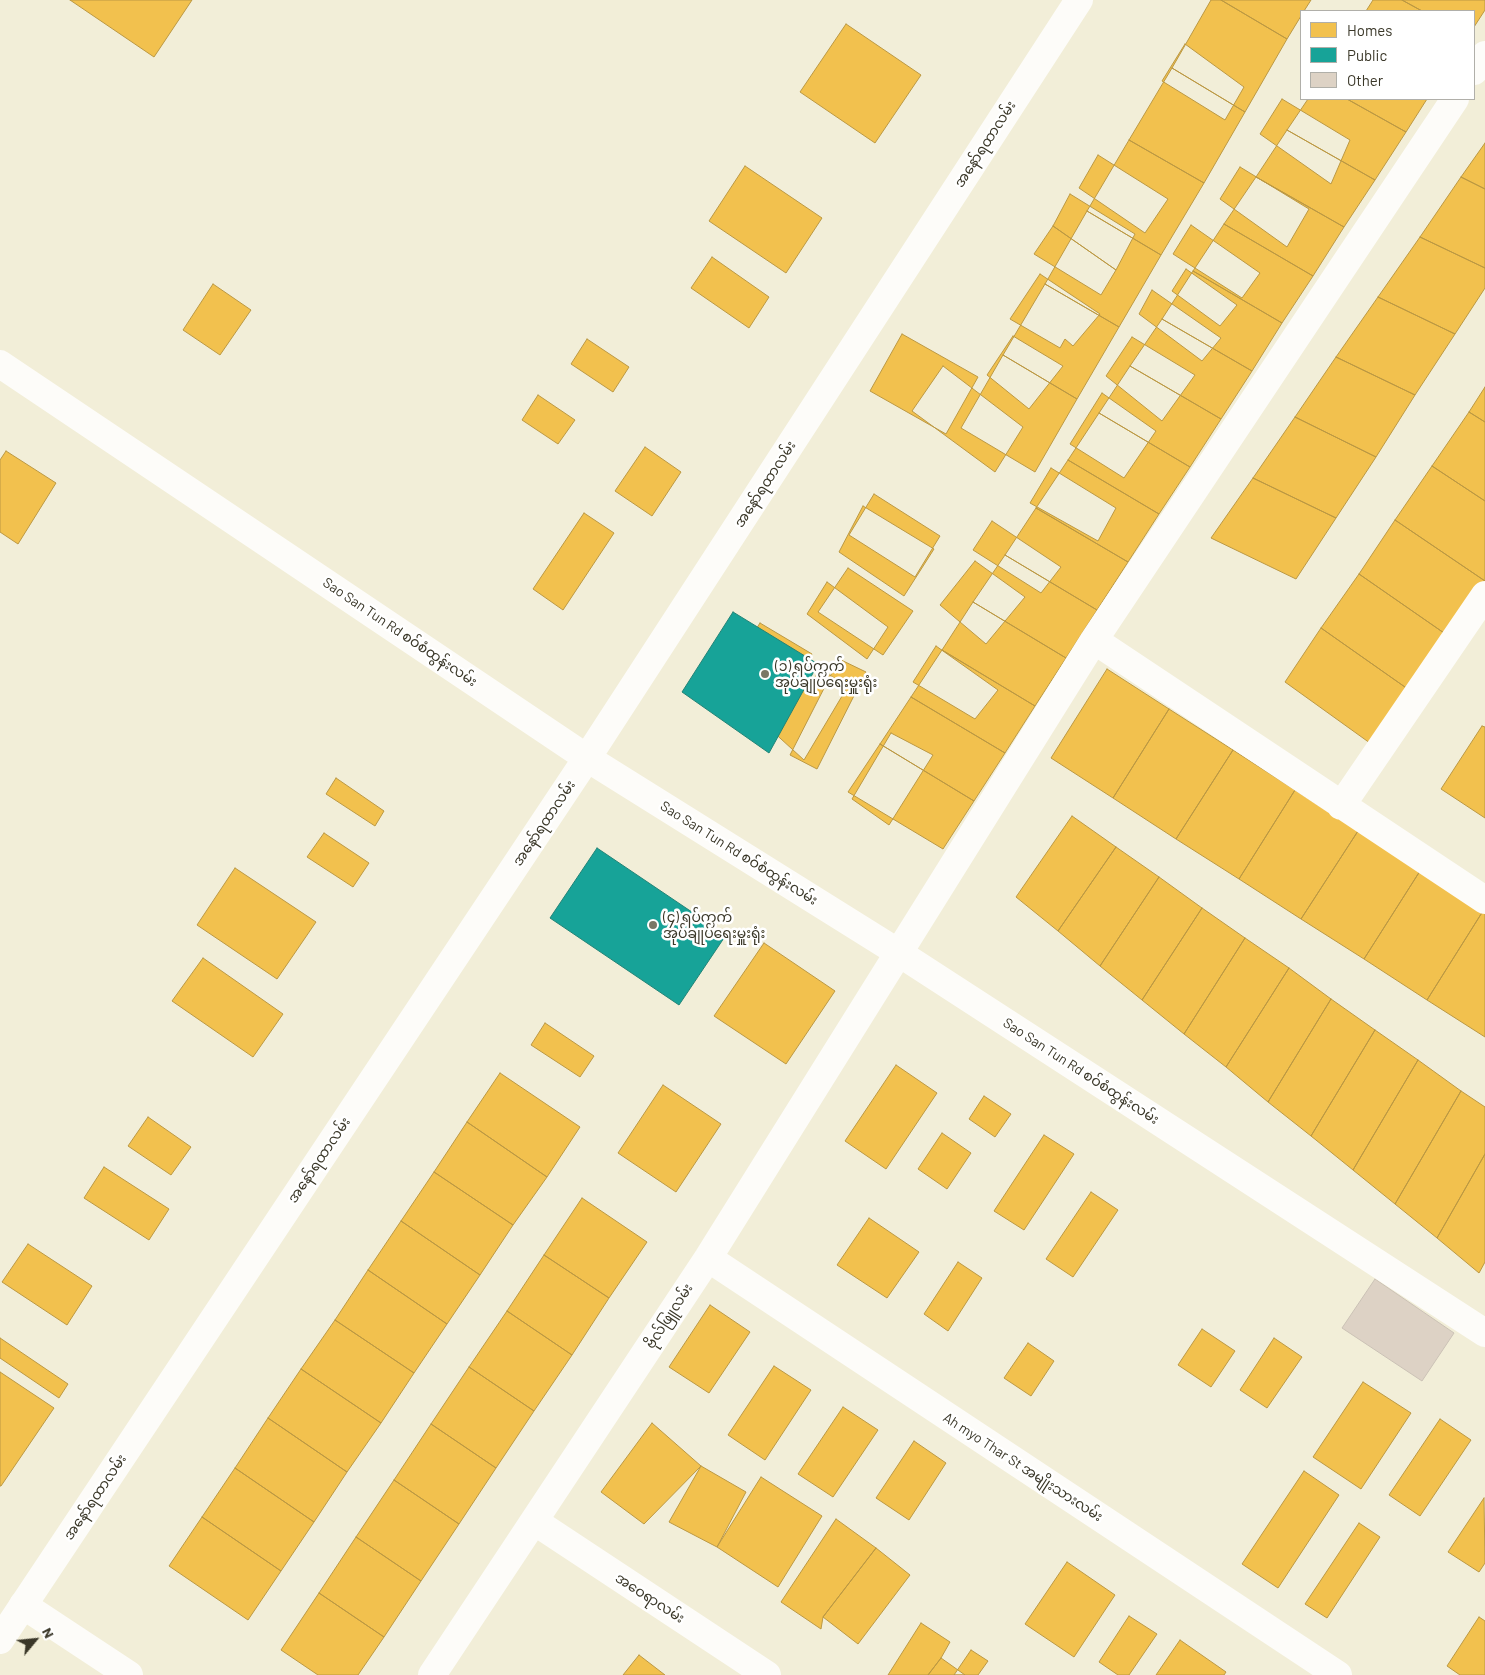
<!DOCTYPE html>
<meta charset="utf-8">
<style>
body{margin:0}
#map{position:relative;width:1485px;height:1675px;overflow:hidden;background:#f2eed8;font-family:Barlow,sans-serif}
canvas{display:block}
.legend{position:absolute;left:1300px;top:10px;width:175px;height:90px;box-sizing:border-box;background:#fff;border:1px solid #b0afa9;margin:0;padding:6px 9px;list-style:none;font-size:15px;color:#3a3728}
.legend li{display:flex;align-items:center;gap:10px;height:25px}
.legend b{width:25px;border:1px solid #b0afa9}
.north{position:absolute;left:10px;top:1615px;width:50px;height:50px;-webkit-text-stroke:4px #fff;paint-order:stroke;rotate:62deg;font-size:14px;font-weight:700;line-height:20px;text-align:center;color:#3a3728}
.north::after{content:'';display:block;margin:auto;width:18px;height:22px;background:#3a3728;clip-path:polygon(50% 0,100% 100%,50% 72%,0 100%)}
</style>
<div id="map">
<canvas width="1485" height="1675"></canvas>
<ul class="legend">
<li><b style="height:14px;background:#f2c14e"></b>Homes</li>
<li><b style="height:14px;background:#17a398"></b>Public</li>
<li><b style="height:14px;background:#ddd2c5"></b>Other</li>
</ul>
<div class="north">N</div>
</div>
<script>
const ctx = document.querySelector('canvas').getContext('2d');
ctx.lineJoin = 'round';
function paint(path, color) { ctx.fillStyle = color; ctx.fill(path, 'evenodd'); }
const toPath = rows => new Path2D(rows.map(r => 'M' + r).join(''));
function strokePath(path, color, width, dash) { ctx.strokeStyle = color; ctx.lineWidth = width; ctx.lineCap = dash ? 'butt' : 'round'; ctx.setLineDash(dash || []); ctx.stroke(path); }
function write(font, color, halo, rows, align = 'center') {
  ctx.font = font + ' Barlow,"Noto Sans Myanmar",sans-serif'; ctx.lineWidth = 5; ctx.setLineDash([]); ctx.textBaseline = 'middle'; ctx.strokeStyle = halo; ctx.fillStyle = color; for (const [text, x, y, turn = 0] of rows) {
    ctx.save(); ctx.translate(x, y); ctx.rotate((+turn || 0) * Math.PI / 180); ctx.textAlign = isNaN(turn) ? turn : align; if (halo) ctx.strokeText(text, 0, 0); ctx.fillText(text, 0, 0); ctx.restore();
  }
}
const homes = toPath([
 [70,0,192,0,154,57,70,0],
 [1211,0,1221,0,1287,39,1245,112,1172,68,1211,0],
 [1221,0,1311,0,1304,11,1301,11,1301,16,1287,39,1221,0],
 [1373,0,1402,0,1422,11,1366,11,1373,0],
 [1402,0,1485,0,1485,10,1474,27,1474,11,1422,11,1402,0],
 [846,24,921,75,875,143,800,92,846,24],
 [1185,44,1244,87,1225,120,1162,81,1185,44],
 [1172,68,1245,112,1204,183,1129,140,1172,68],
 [1282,99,1350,140,1331,184,1260,134,1282,99],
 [1308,99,1347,99,1406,132,1375,180,1287,130,1308,99],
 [1347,99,1427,99,1406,132,1347,99],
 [1287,130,1375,180,1344,227,1256,177,1287,130],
 [1129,140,1204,183,1161,255,1087,211,1129,140],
 [1485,143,1485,189,1461,177,1485,143],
 [1098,155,1168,199,1145,233,1079,188,1098,155],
 [745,166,822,218,786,273,709,221,745,166],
 [1240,167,1309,209,1287,247,1220,199,1240,167],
 [1256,177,1344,227,1313,276,1224,224,1256,177],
 [1461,177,1485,189,1485,268,1420,237,1461,177],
 [1070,194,1135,234,1116,270,1053,226,1070,194],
 [1087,211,1161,255,1119,327,1045,284,1087,211],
 [1224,224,1313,276,1282,323,1193,271,1224,224],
 [1191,225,1260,273,1242,298,1173,254,1191,225],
 [1053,226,1116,270,1101,295,1034,254,1053,226],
 [1420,237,1485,268,1485,288,1455,334,1378,297,1420,237],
 [712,257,769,297,749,328,691,288,712,257],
 [1186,269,1237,305,1220,326,1172,291,1186,269],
 [1193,271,1282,323,1252,371,1162,319,1193,271],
 [1040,274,1100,314,1073,346,1065,339,1060,348,1010,319,1040,274],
 [213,284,251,310,220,355,183,330,213,284],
 [1045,284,1119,327,1077,399,1003,355,1045,284],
 [1152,290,1221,338,1202,361,1139,314,1152,290],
 [1378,297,1455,334,1415,395,1336,357,1378,297],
 [1162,319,1252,371,1221,419,1130,366,1162,319],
 [902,334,978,377,946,434,870,391,902,334],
 [1013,336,1063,366,1029,409,987,375,1013,336],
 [1132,337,1195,375,1162,421,1106,376,1132,337],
 [587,339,629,367,613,392,571,364,587,339],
 [1003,355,1077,399,1035,472,961,428,1003,355],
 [1336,357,1415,395,1376,457,1295,417,1336,357],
 [943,366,1023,427,995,472,912,411,943,366],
 [1130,366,1221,419,1190,467,1099,413,1130,366],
 [1485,387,1485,422,1469,412,1485,387],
 [1102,393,1156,431,1124,478,1070,444,1102,393],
 [538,395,575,420,558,444,522,420,538,395],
 [1469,412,1485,422,1485,501,1432,466,1469,412],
 [1099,413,1190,467,1159,514,1068,460,1099,413],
 [1295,417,1376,457,1336,518,1253,478,1295,417],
 [645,447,681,472,652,516,615,491,645,447],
 [6,451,56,483,18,544,0,532,0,460,6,451],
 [1068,460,1159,514,1128,562,1036,508,1068,460],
 [1432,466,1485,501,1485,581,1395,520,1432,466],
 [1051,468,1116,508,1098,541,1030,503,1051,468],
 [1253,478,1336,518,1296,579,1211,538,1253,478],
 [874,494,940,536,915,577,849,535,874,494],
 [863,506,934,549,904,596,839,552,863,506],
 [1036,508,1128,562,1097,610,1005,555,1036,508],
 [584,513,614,533,563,610,533,589,584,513],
 [1395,520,1485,581,1485,595,1457,642,1359,574,1395,520],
 [992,521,1061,567,1041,593,973,550,992,521],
 [1005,555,1097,610,1066,658,973,602,1005,555],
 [975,561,1025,597,986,644,940,605,975,561],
 [848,568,913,611,883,655,818,612,848,568],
 [1359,574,1457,642,1422,699,1321,628,1359,574],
 [827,582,888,627,867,659,807,614,827,582],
 [973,602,1066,658,1035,706,942,650,973,602],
 [760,623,812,654,769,728,715,694,760,623],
 [1321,628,1422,699,1388,756,1285,682,1321,628],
 [936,646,998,690,975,719,913,682,936,646],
 [942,650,1035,706,1005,753,911,697,942,650],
 [839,659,866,672,817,769,790,755,839,659],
 [1107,669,1169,709,1113,798,1051,758,1107,669],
 [821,670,848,686,804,760,769,728,821,670],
 [911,697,1005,753,974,801,880,744,911,697],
 [1169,709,1233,750,1176,839,1113,798,1169,709],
 [1482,726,1485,727,1485,818,1441,789,1482,726],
 [891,733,933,755,889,825,852,799,891,733],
 [880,744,974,801,943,849,848,792,880,744],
 [1233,750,1295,790,1239,879,1176,839,1233,750],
 [336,778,384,811,375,826,326,794,336,778],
 [1295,790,1358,831,1301,919,1239,879,1295,790],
 [1072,816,1116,847,1058,931,1016,897,1072,816],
 [1358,831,1420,871,1364,959,1301,919,1358,831],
 [324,833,369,863,353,887,307,857,324,833],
 [1116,847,1159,877,1100,966,1058,931,1116,847],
 [235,868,316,922,277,979,197,925,235,868],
 [1420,871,1483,911,1427,1000,1364,959,1420,871],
 [1159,877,1202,908,1142,1000,1100,966,1159,877],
 [1202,908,1245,938,1184,1034,1142,1000,1202,908],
 [1483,911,1485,912,1485,1037,1427,1000,1483,911],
 [1245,938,1289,968,1226,1067,1184,1034,1245,938],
 [764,943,835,991,786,1064,714,1016,764,943],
 [203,958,283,1014,253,1057,172,1001,203,958],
 [1289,968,1331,999,1268,1102,1226,1067,1289,968],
 [1331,999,1375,1030,1311,1136,1268,1102,1331,999],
 [545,1023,594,1056,580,1077,531,1045,545,1023],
 [1375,1030,1418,1060,1353,1170,1311,1136,1375,1030],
 [1418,1060,1461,1091,1395,1204,1353,1170,1418,1060],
 [896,1065,937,1093,886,1169,845,1141,896,1065],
 [500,1073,580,1127,547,1177,467,1122,500,1073],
 [663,1085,721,1124,676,1192,618,1153,663,1085],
 [1461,1091,1485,1107,1485,1154,1437,1238,1395,1204,1461,1091],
 [984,1096,1011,1114,995,1137,969,1119,984,1096],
 [148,1117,191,1147,171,1175,128,1146,148,1117],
 [467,1122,547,1177,513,1225,434,1172,467,1122],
 [942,1133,971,1153,947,1189,918,1169,942,1133],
 [1044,1135,1074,1154,1024,1230,994,1211,1044,1135],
 [1485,1154,1485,1262,1479,1273,1437,1238,1485,1154],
 [104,1167,169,1209,149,1240,84,1198,104,1167],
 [434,1172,513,1225,480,1275,401,1221,434,1172],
 [1091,1192,1118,1210,1073,1277,1046,1259,1091,1192],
 [582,1198,647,1242,609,1298,544,1255,582,1198],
 [869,1218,919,1252,887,1298,837,1265,869,1218],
 [401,1221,480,1275,447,1324,368,1270,401,1221],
 [28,1244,92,1286,67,1325,2,1282,28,1244],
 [544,1255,609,1298,572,1355,507,1311,544,1255],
 [958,1262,982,1278,948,1331,924,1314,958,1262],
 [368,1270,447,1324,414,1373,335,1320,368,1270],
 [710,1305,750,1332,709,1393,669,1367,710,1305],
 [507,1311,572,1355,534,1411,469,1367,507,1311],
 [335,1320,414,1373,381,1423,301,1369,335,1320],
 [1202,1329,1235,1351,1211,1387,1178,1365,1202,1329],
 [0,1338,68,1384,59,1398,0,1358,0,1338],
 [1274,1338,1302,1357,1267,1408,1240,1390,1274,1338],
 [1028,1343,1054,1361,1031,1396,1004,1378,1028,1343],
 [774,1366,811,1390,765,1460,728,1435,774,1366],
 [469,1367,534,1411,496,1468,431,1424,469,1367],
 [301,1369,381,1423,347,1472,268,1418,301,1369],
 [0,1372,54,1408,1,1486,0,1486,0,1372],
 [1363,1382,1411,1413,1361,1489,1313,1457,1363,1382],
 [843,1407,878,1430,833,1497,798,1474,843,1407],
 [268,1418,347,1472,314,1522,235,1468,268,1418],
 [1440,1419,1471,1440,1420,1516,1389,1495,1440,1419],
 [652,1423,701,1466,644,1524,601,1492,652,1423],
 [431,1424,496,1468,459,1524,394,1480,431,1424],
 [914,1441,946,1463,909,1520,876,1498,914,1441],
 [701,1466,746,1492,717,1547,669,1522,701,1466],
 [235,1468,314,1522,281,1571,202,1517,235,1468],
 [1304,1471,1339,1495,1278,1588,1242,1564,1304,1471],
 [761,1477,822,1516,778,1587,717,1547,761,1477],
 [394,1480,459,1524,421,1581,356,1537,394,1480],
 [1484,1498,1485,1563,1479,1572,1448,1552,1484,1498],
 [202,1517,281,1571,248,1620,169,1566,202,1517],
 [836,1519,876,1548,823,1617,821,1629,781,1602,836,1519],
 [1359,1523,1380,1537,1327,1618,1305,1604,1359,1523],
 [356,1537,421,1581,384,1637,319,1593,356,1537],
 [876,1548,910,1575,858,1644,823,1617,876,1548],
 [1067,1562,1115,1595,1074,1657,1025,1624,1067,1562],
 [319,1593,384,1637,358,1675,318,1675,281,1650,319,1593],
 [1129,1616,1157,1634,1129,1675,1118,1675,1099,1662,1129,1616],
 [1479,1617,1485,1621,1485,1675,1460,1675,1447,1666,1479,1617],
 [921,1623,950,1642,941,1658,928,1675,888,1675,921,1623],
 [1180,1640,1226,1672,1224,1675,1156,1675,1180,1640],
 [971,1650,988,1661,978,1675,954,1675,971,1650],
 [639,1655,665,1675,623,1675,639,1655],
 [941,1658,965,1675,928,1675,941,1658]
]);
paint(homes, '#f2c14e');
strokePath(homes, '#bb9843', 1);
const public = toPath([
 [733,612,818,664,769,753,682,692,733,612],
 [597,848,726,935,679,1005,550,918,597,848]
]);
paint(public, '#17a398');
strokePath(public, '#228376', 1);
const building = toPath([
 [1375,1279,1454,1333,1422,1381,1342,1328,1375,1279]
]);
paint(building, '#ddd2c5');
strokePath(building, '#cac1b5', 1);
strokePath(toPath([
 [1474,71,1485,55],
 [1094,640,1485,900],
 [1341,806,1485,595],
 [708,1258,1338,1675],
 [534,1521,767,1675],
 [23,1605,129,1675],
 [432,1675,708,1258,1094,640,1455,99]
]), '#fdfcf9', 28);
strokePath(toPath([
 [0,364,587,758,899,953,1485,1333],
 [0,1640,587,758,1079,0]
]), '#fdfcf9', 28);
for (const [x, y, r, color] of [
 [765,674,5,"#7a7766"],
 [653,925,5,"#7a7766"]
]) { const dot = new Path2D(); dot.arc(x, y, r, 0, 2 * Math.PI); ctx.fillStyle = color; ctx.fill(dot); strokePath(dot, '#fff', 2); }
write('14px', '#3a3728', '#fff', [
 ["အနော်ရထာလမ်း",985,144,-57],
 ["အနော်ရထာလမ်း",765,484,-57],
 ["Sao San Tun Rd စဝ်စံထွန်းလမ်း",400,632,34],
 ["အနော်ရထာလမ်း",544,823,-56],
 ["Sao San Tun Rd စဝ်စံထွန်းလမ်း",739,853,32],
 ["Sao San Tun Rd စဝ်စံထွန်းလမ်း",1081,1071,33],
 ["အနော်ရထာလမ်း",319,1160,-56],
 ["ဗိုလ်ဖြူလမ်း",669,1316,-57],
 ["Ah myo Thar St အမျိုးသားလမ်း",1023,1467,33],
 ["အနော်ရထာလမ်း",95,1497,-56],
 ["အဝေရာလမ်း",650,1598,33]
]);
write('14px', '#3a3728', '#fff', [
 ["(၁) ရပ်ကွက်",775,666],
 ["အုပ်ချုပ်ရေးမှူးရုံး",775,682],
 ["(၄) ရပ်ကွက်",663,917],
 ["အုပ်ချုပ်ရေးမှူးရုံး",663,933]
], 'left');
</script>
